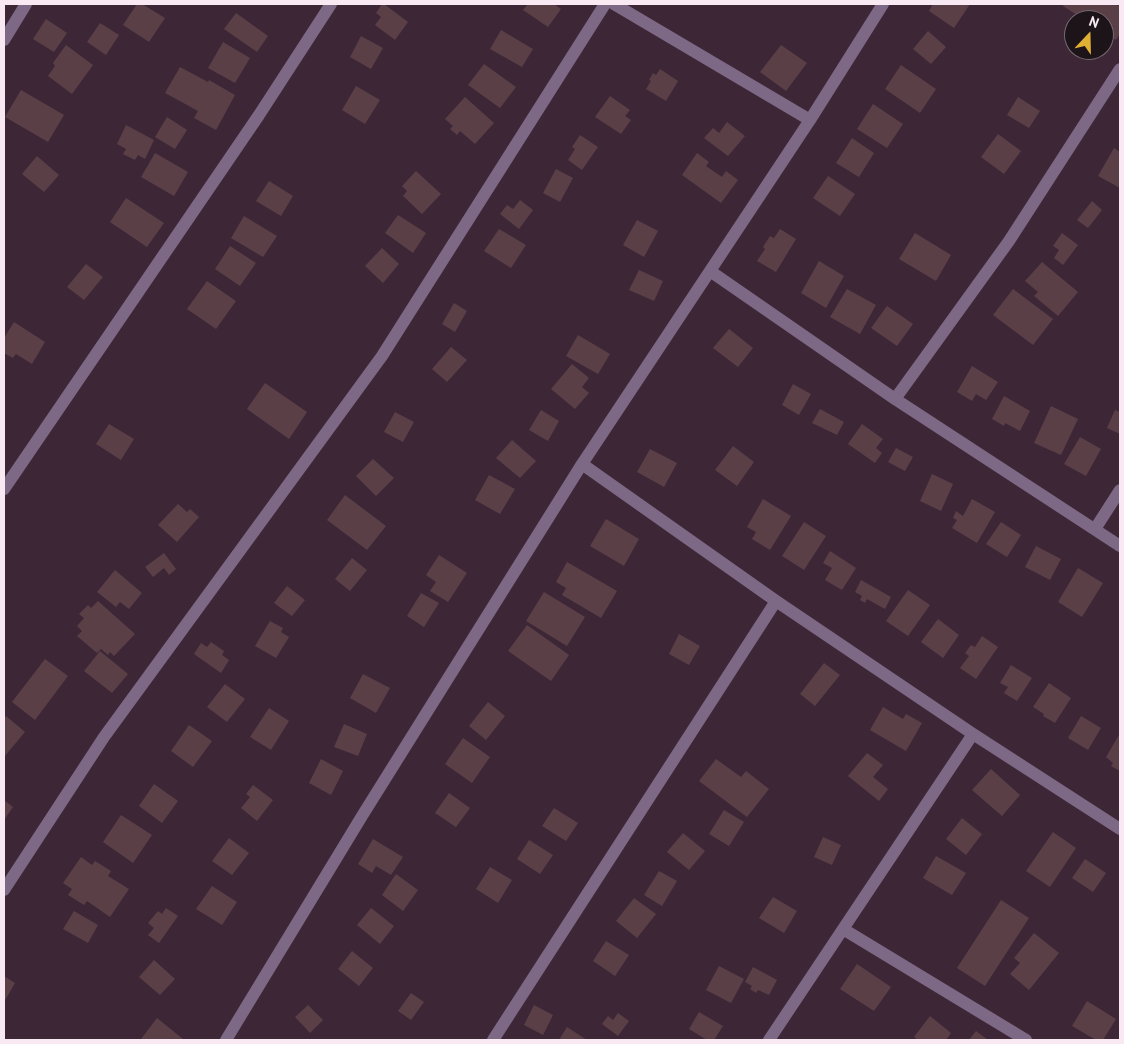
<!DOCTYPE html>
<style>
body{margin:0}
#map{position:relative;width:1124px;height:1044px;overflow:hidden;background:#3d2736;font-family:"PT Sans",sans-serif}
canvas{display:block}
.frame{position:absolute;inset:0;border:5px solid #f8e9f3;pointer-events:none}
.north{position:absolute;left:1064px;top:10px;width:50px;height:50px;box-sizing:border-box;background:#1d141a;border:1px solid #756971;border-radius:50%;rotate:21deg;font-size:14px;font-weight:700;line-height:20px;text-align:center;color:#f8e9f3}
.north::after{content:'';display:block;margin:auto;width:18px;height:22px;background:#dfb034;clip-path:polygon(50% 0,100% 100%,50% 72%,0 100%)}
</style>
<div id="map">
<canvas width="1124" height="1044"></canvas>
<div class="frame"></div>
<div class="north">N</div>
</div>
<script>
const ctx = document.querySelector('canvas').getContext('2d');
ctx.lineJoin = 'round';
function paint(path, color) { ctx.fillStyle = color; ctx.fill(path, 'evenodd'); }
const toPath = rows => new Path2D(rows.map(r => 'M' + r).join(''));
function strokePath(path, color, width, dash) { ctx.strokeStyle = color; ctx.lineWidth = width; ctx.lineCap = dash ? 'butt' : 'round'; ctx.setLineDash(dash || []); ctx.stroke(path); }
paint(toPath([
 [137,4,142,4,165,18,149,42,123,25],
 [382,4,384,4,408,22,395,40,375,25,381,17,376,13],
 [528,4,554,4,561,9,548,27,523,10],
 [933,4,970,4,954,28,929,11],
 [1064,4,1116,4,1120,7,1120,34,1116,40,1104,32,1104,20,1085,20,1063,6],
 [236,13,268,36,257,52,224,29],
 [46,19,67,33,54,52,33,39],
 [100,23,119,35,106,55,87,42],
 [501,30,533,49,522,67,490,49],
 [928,31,946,47,931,64,913,49],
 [361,36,383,48,371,69,350,57],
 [223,42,250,58,235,83,208,68],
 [66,45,93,65,72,94,48,76,55,66,53,63],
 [781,45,807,63,786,91,760,72],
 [484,64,516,87,500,108,468,85],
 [901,65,936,89,920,113,885,89],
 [180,67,208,82,209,80,235,95,216,130,194,118,198,111,165,93],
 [660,69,678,81,666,101,646,89,651,81,649,80,653,73,656,75],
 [356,86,380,100,365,124,342,110],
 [21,90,64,115,48,142,5,117],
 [610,96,630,110,625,116,631,120,621,134,595,117],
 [465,97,494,123,475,144,460,131,457,135,450,129,453,126,445,119],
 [1018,97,1040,111,1029,128,1007,115],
 [873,104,903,124,887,148,857,129],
 [167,117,187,130,175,149,155,137],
 [727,122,745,136,728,156,704,138,713,128,719,133],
 [126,125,154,140,145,159,138,155,135,160,123,154,126,149,117,144],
 [998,134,1021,151,1004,174,981,157],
 [580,135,598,147,582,170,568,160,575,149,572,147],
 [852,138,874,153,859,177,836,163],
 [1114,148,1120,152,1120,188,1098,176],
 [155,153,188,172,174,196,141,177],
 [697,153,709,162,706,166,722,177,726,171,738,180,721,203,682,175],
 [37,156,59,175,44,192,22,174],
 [556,169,573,178,560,202,543,193],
 [416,171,441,194,422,214,403,196,407,191,402,186],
 [828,176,855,194,840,216,813,198],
 [269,181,293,196,281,216,256,201],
 [126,198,164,223,147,247,110,222],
 [520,200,533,210,519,229,500,214,507,205,513,209],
 [1092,201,1102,210,1088,228,1077,220],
 [398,215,426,233,413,253,385,233],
 [244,216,277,236,263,257,231,238],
 [637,220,658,231,644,257,623,245],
 [499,229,526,245,511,268,484,251],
 [780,229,796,239,776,272,757,261,765,249,763,247,770,236,774,238],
 [915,233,951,255,936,281,899,259],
 [1062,233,1078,245,1063,265,1054,258,1059,250,1053,246],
 [230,246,256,263,240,286,215,269],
 [382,248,399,264,383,283,365,266],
 [819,261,844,276,826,308,801,293],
 [1042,262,1078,292,1058,316,1034,296,1038,292,1025,281],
 [86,264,103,277,84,300,67,287],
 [639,270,663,281,654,301,629,290],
 [207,281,236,301,216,329,187,309],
 [847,289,876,305,860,334,830,317],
 [1013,289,1053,319,1033,345,993,315],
 [454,303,467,311,455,332,442,324],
 [887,306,913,324,897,346,871,328],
 [14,322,45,342,32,364,16,354,13,358,4,353,4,338],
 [729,329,753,348,738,367,713,348],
 [578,335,610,354,598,374,566,356],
 [451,347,467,360,447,382,432,369],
 [572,364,589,378,582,387,589,393,575,409,551,389],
 [972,366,998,382,986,400,976,394,972,401,957,392],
 [265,383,307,412,289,439,247,409],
 [793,384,811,394,799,415,782,405],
 [1004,396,1030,411,1020,431,1005,423,1004,426,992,419],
 [1051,406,1078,419,1061,455,1034,443],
 [820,409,844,422,837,435,812,423],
 [541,410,559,421,548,441,529,430],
 [1115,410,1120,412,1120,434,1107,428],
 [395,412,414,422,403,442,384,432],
 [109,424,134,439,121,460,96,444],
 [862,424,883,439,876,448,882,453,875,463,848,444],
 [1080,437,1101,449,1086,476,1064,464],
 [512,440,536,461,520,478,496,458],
 [733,446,754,462,737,486,715,470],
 [896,448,913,457,905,471,888,462],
 [650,449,677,463,664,487,637,472],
 [373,459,394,478,376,496,356,476],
 [932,474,953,484,941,511,920,501],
 [489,475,515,489,500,514,475,500],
 [345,495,386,526,367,550,327,520],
 [763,499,791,516,770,550,752,539,756,532,747,527],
 [972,499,995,512,977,543,952,528,957,520,953,518,956,511,963,516],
 [178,504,187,512,190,509,199,517,177,542,158,525],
 [606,519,639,539,624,566,590,546],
 [804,522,826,536,804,570,782,556],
 [1001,522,1021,535,1007,557,986,544],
 [1036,546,1061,559,1050,580,1025,567],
 [830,551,856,568,842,590,825,580,832,568,823,563],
 [164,553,176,569,169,575,164,568,153,577,145,567],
 [439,555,467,573,448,602,430,591,436,582,426,575],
 [352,558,367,570,350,591,335,579],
 [567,562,617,591,601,618,562,595,566,588,556,582],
 [1078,568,1103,583,1082,617,1058,602],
 [115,570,142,593,129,609,120,602,116,607,97,592],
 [861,580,891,597,885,609,867,599,865,603,860,600,862,596,855,592],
 [287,586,305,600,292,616,274,603],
 [908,590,930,605,908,636,886,621],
 [544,592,585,617,567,646,526,621],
 [421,593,439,603,424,627,407,616],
 [98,601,135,634,114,656,110,652,108,655,101,649,97,653,77,636,82,631,77,626,84,618,79,614,88,605,91,608],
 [938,619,959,635,943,658,921,642],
 [270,621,283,628,281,632,289,637,276,658,255,646],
 [527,625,569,655,551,681,508,651],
 [679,634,700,646,689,665,669,654],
 [982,636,998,647,976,679,960,668,969,656,965,653,971,645,975,647],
 [211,642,224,651,222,655,229,660,221,673,194,654,201,643,207,647],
 [100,651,128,674,112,693,84,671],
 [45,659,68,676,35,720,12,702],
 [824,663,840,675,815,706,800,694],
 [1011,665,1032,678,1017,701,1004,693,1008,687,1000,683],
 [363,674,390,688,376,713,350,698],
 [1049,683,1071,698,1055,723,1043,716,1044,714,1033,707],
 [225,684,245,699,227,722,207,707],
 [488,702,505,716,486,740,469,726],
 [883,707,903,719,906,714,922,723,906,751,870,730],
 [269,708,289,721,271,750,250,737],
 [6,716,25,732,4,757,4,718],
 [1081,716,1101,728,1088,750,1068,738],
 [344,724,367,734,358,756,334,747],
 [189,725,212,741,193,767,171,751],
 [1119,735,1120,736,1120,771,1111,766,1113,763,1106,757],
 [463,738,490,757,472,783,445,764],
 [867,753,883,765,873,777,888,789,879,801,848,776],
 [321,759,343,771,331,795,309,783],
 [716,759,741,777,746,771,769,789,747,817,699,781],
 [991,769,1020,795,1002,816,972,790],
 [154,784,178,801,162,823,139,806],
 [253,785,273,800,257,821,241,808,250,797,246,794],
 [449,793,470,808,456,827,435,813],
 [4,800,13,807,4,820],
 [554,808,578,823,566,841,542,826],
 [724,810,744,822,729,846,709,834],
 [121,815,152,835,133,863,103,842],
 [962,818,982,834,966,855,946,839],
 [1053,832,1076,848,1050,887,1026,871],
 [683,833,705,851,689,870,667,852],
 [823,837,841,845,832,865,814,857],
 [229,838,249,853,232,875,212,861],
 [373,839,403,857,391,875,376,866,372,873,358,864],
 [529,840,553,855,540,874,517,859],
 [936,856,966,873,952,895,923,878],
 [81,857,92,865,95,861,111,871,108,876,129,889,110,917,87,901,84,905,68,895,72,889,63,883],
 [1085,859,1106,873,1093,892,1072,878],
 [490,867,512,880,498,903,476,889],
 [659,871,677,881,662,906,644,895],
 [396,874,418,890,403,911,382,895],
 [212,886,237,902,222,925,196,909],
 [773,897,797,911,784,933,759,918],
 [634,898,656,914,637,938,616,921],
 [1001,900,1029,918,985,986,957,968],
 [166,908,178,916,159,943,148,935,154,928,148,923,158,911,162,914],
 [371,908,394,926,380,944,357,925],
 [74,911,98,925,88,943,63,929],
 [1034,933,1059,953,1029,990,1010,974,1020,963,1014,958],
 [606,941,629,955,615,976,593,961],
 [352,951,373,968,359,986,338,969],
 [154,960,175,979,160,995,139,977],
 [857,964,891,987,874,1011,840,989],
 [719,966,744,979,731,1003,706,990],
 [753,967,777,980,769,995,758,990,756,993,750,989,752,986,745,982],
 [4,976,15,983,4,1002],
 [411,993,424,1002,411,1020,398,1011],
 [1087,1001,1116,1019,1103,1040,1096,1040,1072,1026],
 [308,1005,323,1020,310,1033,295,1017],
 [534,1005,553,1015,543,1035,524,1025],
 [699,1012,723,1026,714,1040,707,1040,689,1029],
 [618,1013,629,1021,618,1036,602,1024,608,1016,613,1020],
 [930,1016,951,1033,946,1040,918,1040,914,1037],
 [157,1018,183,1039,182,1040,143,1040,141,1039],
 [567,1027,587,1040,559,1040],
 [976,1031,988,1040,969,1040]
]), '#5b3f47');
strokePath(toPath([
 [614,4,810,120],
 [4,40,26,4],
 [710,271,895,399,1009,241,1120,69],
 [895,399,1120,546],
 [582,464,776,601,973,734,1120,829],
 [4,489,259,115,331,4],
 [1095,529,1120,490],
 [973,734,843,929,1026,1040],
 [4,890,104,737,382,356,605,4],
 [226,1040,362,816,582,464,810,120,883,4],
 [493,1040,776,601],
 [769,1040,843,929]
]), '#7d6885', 12);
</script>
